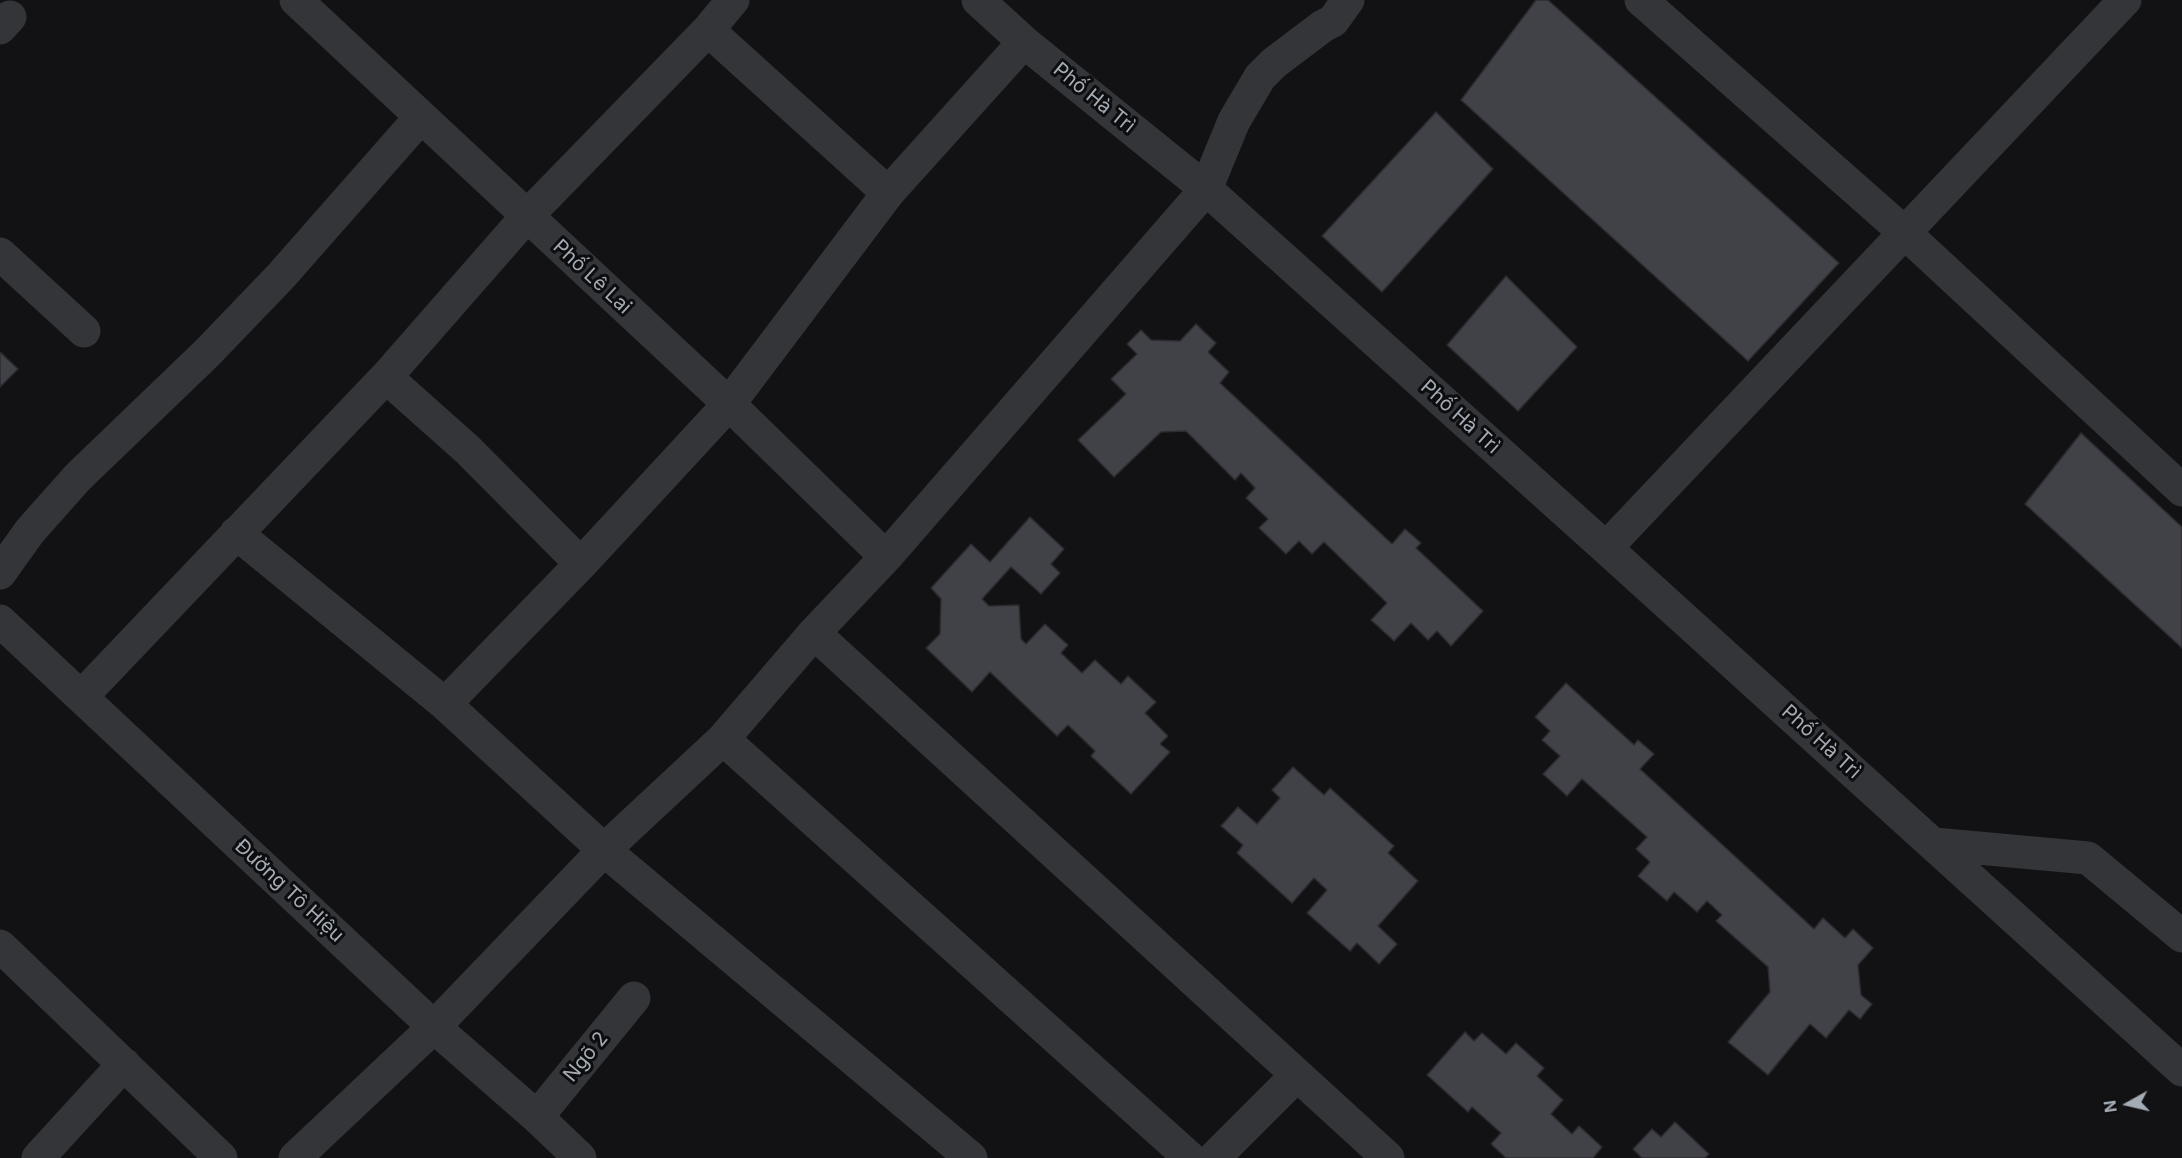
<!DOCTYPE html>
<meta charset="utf-8">
<style>
body{margin:0}
#map{position:relative;width:2182px;height:1158px;overflow:hidden;background:#121214;font-family:Inter,sans-serif}
canvas{display:block}
.north{position:absolute;left:2098px;top:1074px;width:60px;height:60px;-webkit-text-stroke:4px #0d0d0f;paint-order:stroke;rotate:262deg;font-size:16px;font-weight:700;line-height:24px;text-align:center;color:#a3abb4}
.north::after{content:'';display:block;margin:auto;width:21px;height:27px;background:#a3abb4;clip-path:polygon(50% 0,100% 100%,50% 72%,0 100%)}
</style>
<div id="map">
<canvas width="2182" height="1158"></canvas>
<div class="north">N</div>
</div>
<script>
const ctx = document.querySelector('canvas').getContext('2d');
ctx.lineJoin = 'round';
function paint(path, color) { ctx.fillStyle = color; ctx.fill(path, 'evenodd'); }
const toPath = rows => new Path2D(rows.map(r => 'M' + r).join(''));
function strokePath(path, color, width, dash) { ctx.strokeStyle = color; ctx.lineWidth = width; ctx.lineCap = dash ? 'butt' : 'round'; ctx.setLineDash(dash || []); ctx.stroke(path); }
function write(font, color, halo, rows, align = 'center') {
  ctx.font = font + ' Inter,sans-serif'; ctx.lineWidth = 6; ctx.setLineDash([]); ctx.textBaseline = 'middle'; ctx.strokeStyle = halo; ctx.fillStyle = color; for (const [text, x, y, turn = 0] of rows) {
    ctx.save(); ctx.translate(x, y); ctx.rotate((+turn || 0) * Math.PI / 180); ctx.textAlign = isNaN(turn) ? turn : align; if (halo) ctx.strokeText(text, 0, 0); ctx.fillText(text, 0, 0); ctx.restore();
  }
}
const building = toPath([
 [1536,0,1548,0,1839,263,1748,361,1461,100,1536,0],
 [1436,112,1493,169,1382,292,1322,236,1436,112],
 [1506,276,1577,347,1518,411,1447,345,1506,276],
 [1196,324,1216,343,1208,352,1229,372,1220,383,1392,544,1405,529,1421,543,1416,548,1483,611,1451,646,1437,631,1428,640,1411,623,1394,641,1371,620,1387,603,1324,542,1312,554,1299,541,1286,554,1259,528,1268,519,1246,498,1255,488,1241,473,1235,480,1186,431,1161,432,1114,477,1078,440,1126,394,1111,379,1137,354,1127,344,1141,330,1151,340,1180,341,1196,324],
 [0,352,18,369,0,387,0,352],
 [2081,433,2182,527,2182,648,2025,504,2081,433],
 [1030,517,1064,549,1051,564,1060,573,1041,594,1011,567,982,599,989,606,1019,605,1021,639,1026,644,1045,624,1068,645,1061,653,1082,673,1095,660,1121,684,1128,676,1156,702,1145,713,1168,736,1160,744,1170,752,1131,794,1091,756,1095,751,1068,725,1057,736,990,672,972,692,926,648,940,634,941,599,931,588,971,544,990,562,1030,517],
 [1566,683,1634,745,1638,740,1654,754,1640,769,1814,929,1823,918,1845,938,1853,929,1873,948,1858,965,1861,995,1872,1004,1860,1019,1849,1010,1826,1038,1810,1024,1768,1075,1728,1042,1770,992,1768,967,1716,921,1722,915,1707,901,1697,912,1674,892,1667,901,1638,876,1650,862,1636,849,1647,837,1582,779,1567,796,1543,774,1560,756,1542,740,1550,731,1535,717,1566,683],
 [1293,767,1324,795,1330,788,1394,846,1388,853,1418,881,1378,926,1397,944,1379,964,1357,943,1350,951,1307,913,1327,890,1314,878,1292,903,1237,853,1243,845,1221,826,1238,807,1257,824,1280,798,1272,790,1293,767],
 [1465,1032,1474,1041,1482,1033,1506,1054,1516,1043,1544,1068,1537,1076,1563,1100,1551,1114,1572,1134,1579,1126,1602,1147,1593,1158,1506,1158,1491,1144,1501,1133,1472,1107,1468,1112,1427,1075,1465,1032],
 [1675,1122,1709,1154,1705,1158,1642,1158,1633,1149,1652,1129,1661,1137,1675,1122]
]);
paint(building, '#414247');
strokePath(building, '#2c2c30', 1.5);
strokePath(toPath([
 [296,0,729,404,886,557],
 [978,0,1024,42,1206,189,1606,548,2182,1070],
 [1641,0,1905,233,2182,490],
 [0,28,10,17],
 [708,30,888,193],
 [0,254,84,331],
 [386,377,468,450,581,564],
 [236,533,445,704,604,850,971,1158],
 [1606,548,2125,0],
 [0,573,30,531,78,477,207,353,281,276,420,118],
 [0,621,434,1027,537,1117,580,1158],
 [814,633,1388,1158],
 [82,696,386,377,527,216,708,30,733,0],
 [445,704,581,564,729,404,888,193,1024,42],
 [723,739,1190,1158],
 [1934,844,2088,858,2182,936],
 [0,946,221,1158],
 [537,1117,634,998],
 [38,1158,124,1064],
 [295,1158,434,1027,604,850,723,739,814,633,886,557,1206,189,1234,121,1260,77,1274,63,1323,26,1333,21,1348,0],
 [1214,1158,1297,1075]
]), '#333539', 33);
write('20px', '#a3abb4', '#0d0d0f', [
 ["Phố Hà Trì",1094,98,39],
 ["Phố Lê Lai",592,277,43],
 ["Phố Hà Trì",1460,417,42],
 ["Phố Hà Trì",1821,742,42],
 ["Đường Tô Hiệu",289,891,43],
 ["Ngõ 2",586,1057,-51]
]);
</script>
